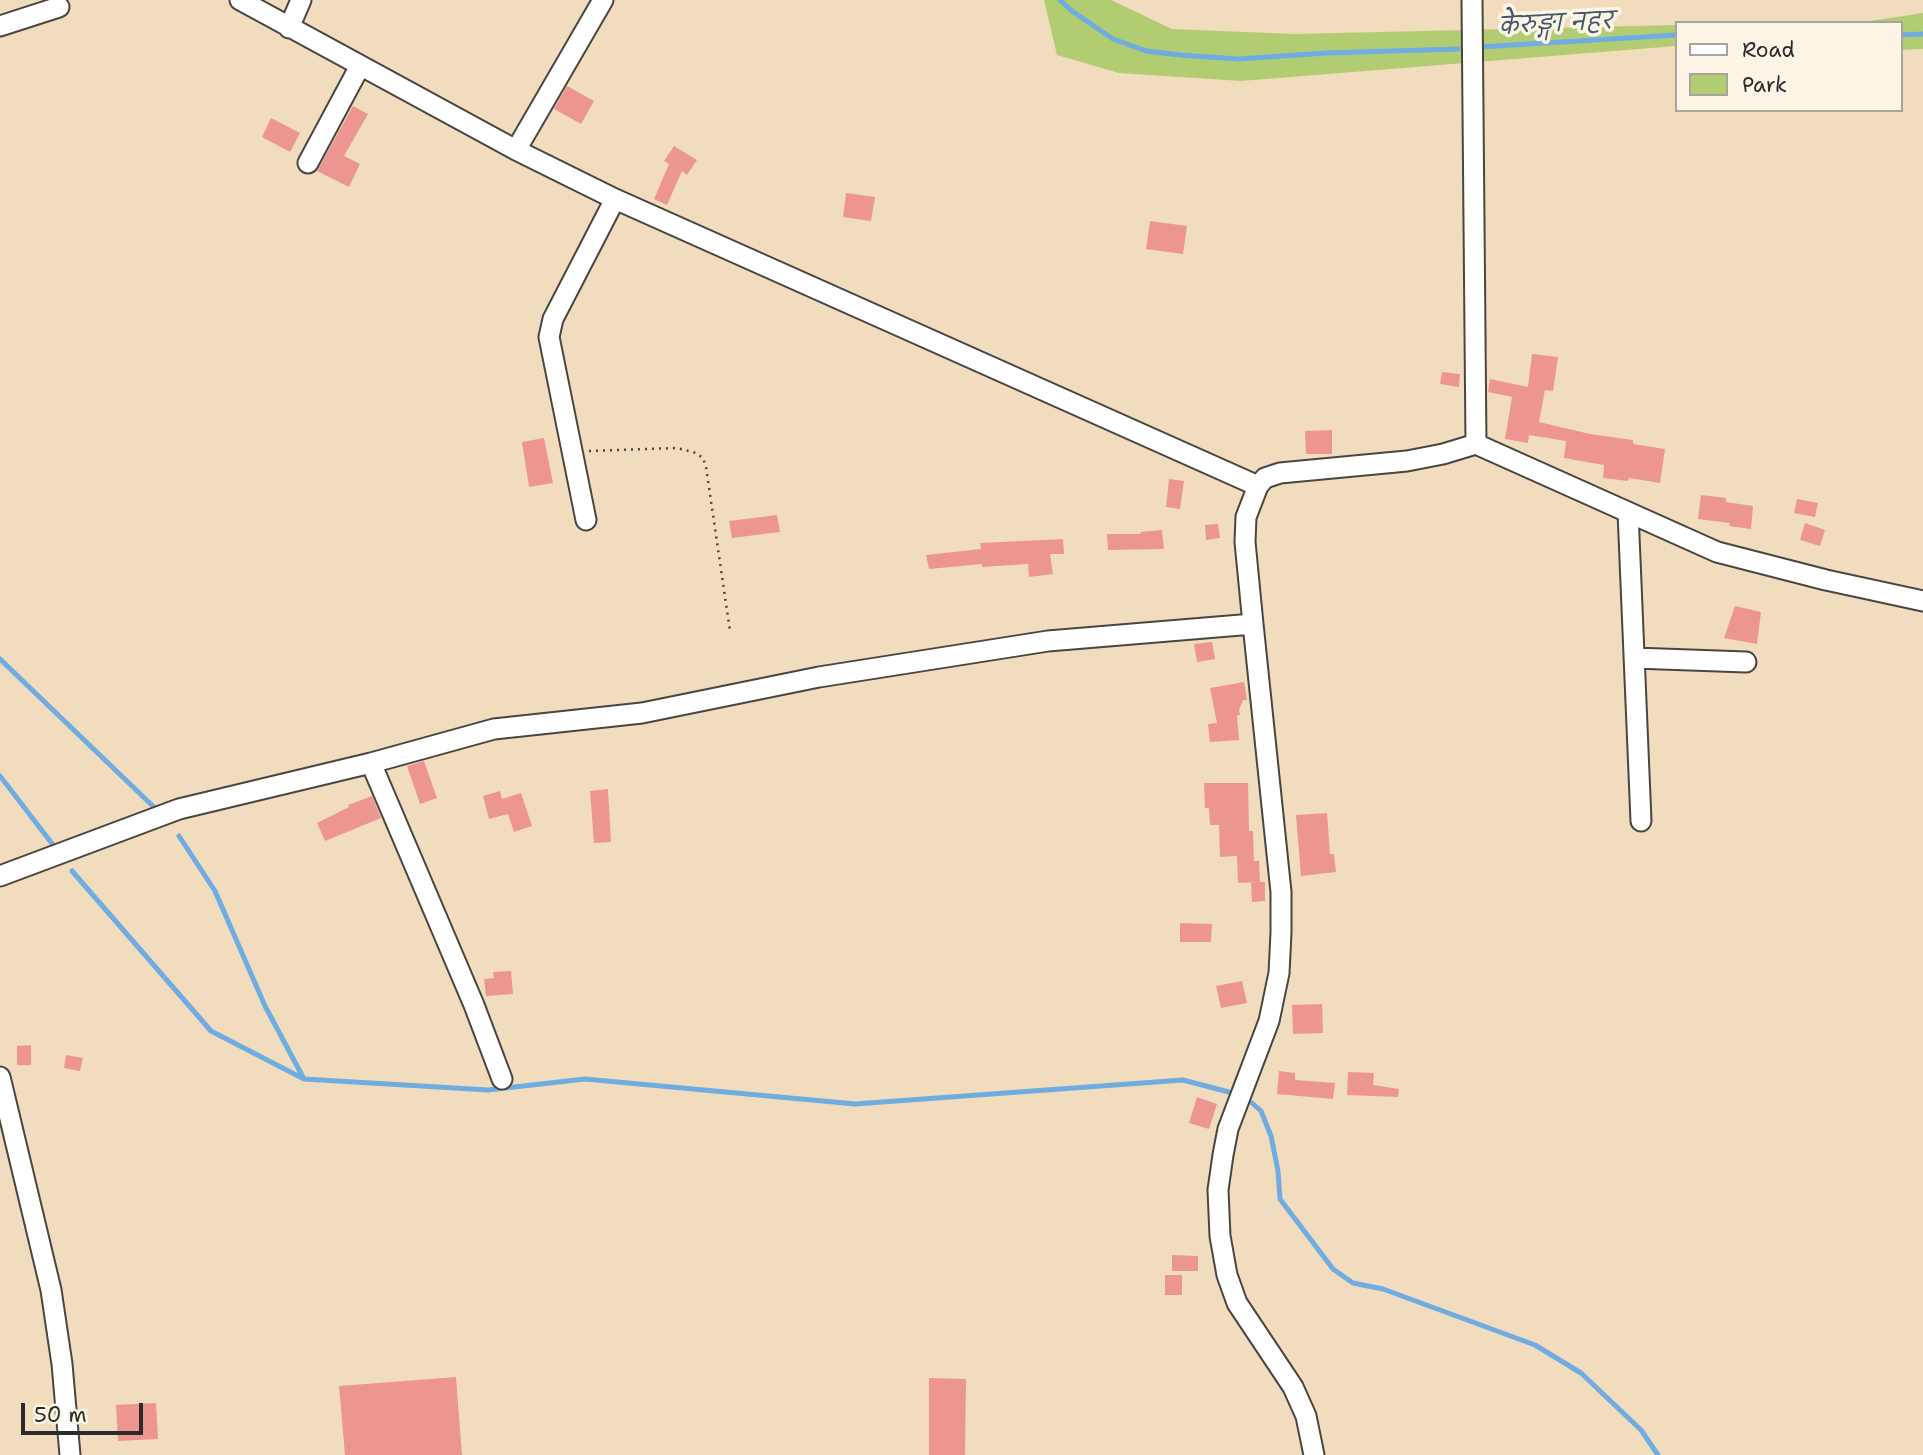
<!DOCTYPE html>
<meta charset="utf-8">
<style>
body{margin:0}
#map{position:relative;width:1923px;height:1455px;overflow:hidden;background:#f2dcbe;font-family:"Shantell Sans",sans-serif}
canvas{display:block}
.legend{position:absolute;left:1675px;top:21px;width:228px;height:91px;box-sizing:border-box;background:#fcf5e5;border:2px solid #a8a49b;margin:0;padding:9px 12px;list-style:none;font-size:21px;color:#2b2b2b}
.legend li{display:flex;align-items:center;gap:14px;height:35px}
.legend b{width:35px;border:2px solid #a8a49b}
.scale{position:absolute;left:21px;top:1403px;width:122px;height:32px;box-sizing:border-box;border:4px solid #2b2b2b;border-top:0;padding-left:9px;font-size:21px;line-height:24px;white-space:nowrap;color:#2b2b2b;-webkit-text-stroke:5px #fcf5e5;paint-order:stroke}
</style>
<div id="map">
<canvas width="1923" height="1455"></canvas>
<ul class="legend">
<li><b style="height:9px;background:#fff"></b>Road</li>
<li><b style="height:19px;background:#b2cc72"></b>Park</li>
</ul>
<div class="scale">50 m</div>
</div>
<script>
const ctx = document.querySelector('canvas').getContext('2d');
ctx.lineJoin = 'round';
function paint(path, color) { ctx.fillStyle = color; ctx.fill(path, 'evenodd'); }
const toPath = rows => new Path2D(rows.map(r => 'M' + r).join(''));
function strokePath(path, color, width, dash) { ctx.strokeStyle = color; ctx.lineWidth = width; ctx.lineCap = dash ? 'butt' : 'round'; ctx.setLineDash(dash || []); ctx.stroke(path); }
function write(font, color, halo, rows, align = 'center') {
  ctx.font = font + ' "Shantell Sans","Playpen Sans Deva",sans-serif'; ctx.lineWidth = 7; ctx.setLineDash([]); ctx.textBaseline = 'middle'; ctx.strokeStyle = halo; ctx.fillStyle = color; for (const [text, x, y, turn = 0] of rows) {
    ctx.save(); ctx.translate(x, y); ctx.rotate((+turn || 0) * Math.PI / 180); ctx.textAlign = isNaN(turn) ? turn : align; if (halo) ctx.strokeText(text, 0, 0); ctx.fillText(text, 0, 0); ctx.restore();
  }
}
paint(toPath([
 [1044,0,1111,0,1172,29,1295,34,1676,25,1676,46,1241,81,1119,73,1057,55],
 [1923,13,1923,49,1900,50,1900,23,1856,23]
]), '#b2cc72');
strokePath(toPath([
 [1060,0,1072,11,1113,39,1146,51,1180,55,1238,59,1326,53,1458,49],
 [1900,35,1923,34],
 [1480,47,1676,35],
 [0,659,159,812],
 [0,776,57,850],
 [179,836,215,891,265,1006,304,1079],
 [72,871,211,1031,304,1079,488,1090,585,1079,855,1104,1183,1080,1229,1092],
 [1252,1103,1261,1111,1271,1136,1278,1171,1280,1199,1333,1269,1353,1283,1383,1289,1535,1345,1581,1373,1641,1430,1658,1455]
]), '#6face1', 5);
paint(toPath([
 [567,86,594,101,581,124,554,109],
 [353,106,368,114,344,156,360,164,349,187,317,171],
 [271,118,300,133,290,152,262,137],
 [674,146,697,160,687,175,682,171,667,205,654,199,669,164,664,161],
 [846,193,875,197,871,221,843,217],
 [1150,221,1187,226,1183,254,1146,249],
 [1532,354,1558,357,1553,391,1545,390,1539,422,1590,434,1633,440,1633,444,1665,449,1660,483,1629,478,1628,481,1603,478,1604,465,1564,458,1566,441,1529,435,1528,443,1505,439,1512,397,1488,392,1490,379,1528,387],
 [1442,372,1460,374,1459,387,1440,384],
 [1332,430,1332,454,1306,454,1305,431],
 [544,438,553,483,529,487,522,442],
 [1169,479,1184,481,1180,509,1166,507],
 [1701,495,1726,498,1726,502,1753,506,1751,529,1729,526,1730,523,1698,519],
 [1797,499,1818,503,1815,517,1794,513],
 [777,515,780,532,732,538,729,521],
 [1805,523,1825,530,1820,546,1800,540],
 [1218,524,1220,538,1206,540,1205,525],
 [1162,530,1164,549,1108,550,1107,534,1141,534,1140,532],
 [1063,539,1064,554,1050,554,1053,574,1029,577,1028,564,982,567,982,564,929,569,926,555,981,549,980,543],
 [1735,606,1761,612,1757,644,1724,638],
 [1212,642,1215,659,1197,662,1194,644],
 [1244,682,1247,700,1243,700,1239,710,1240,715,1237,715,1239,740,1210,742,1208,724,1217,723,1210,688],
 [424,761,437,798,420,804,407,766],
 [1204,783,1248,783,1249,831,1253,831,1254,861,1259,861,1260,882,1238,883,1237,856,1220,857,1219,825,1210,825,1209,808,1205,808],
 [608,789,611,842,594,843,590,791],
 [500,791,502,799,521,793,532,826,514,832,508,814,489,819,483,796],
 [372,796,381,818,325,841,317,823,349,807,348,805],
 [1327,813,1330,854,1334,854,1336,872,1301,876,1296,815],
 [1251,882,1265,882,1265,901,1252,902],
 [1180,923,1212,924,1211,942,1180,942],
 [511,971,513,994,486,996,484,979,494,978,493,972],
 [1242,981,1247,1003,1221,1008,1216,986],
 [1322,1004,1323,1033,1293,1034,1292,1005],
 [31,1045,31,1065,17,1065,17,1046],
 [66,1055,83,1058,80,1071,64,1068],
 [1279,1071,1295,1073,1295,1080,1335,1083,1333,1099,1277,1094],
 [1348,1072,1374,1073,1373,1085,1399,1089,1398,1097,1347,1095],
 [1197,1097,1217,1104,1209,1129,1189,1123],
 [1172,1255,1198,1256,1198,1271,1172,1271],
 [1165,1275,1182,1275,1182,1295,1165,1295],
 [456,1377,462,1455,345,1455,339,1386],
 [929,1378,966,1379,965,1455,929,1455],
 [156,1403,158,1439,118,1441,116,1405]
]), '#ed9691');
const minor = toPath([
 [240,0,516,150,615,199,1258,486],
 [0,26,59,7],
 [289,28,301,0],
 [516,150,603,0],
 [308,163,360,66],
 [1476,444,1717,552,1826,580,1923,601],
 [1628,512,1641,821],
 [586,520,549,337,553,319,615,199],
 [1634,658,1746,662],
 [371,763,474,1005,502,1079],
 [0,876,179,809,371,763,494,729,642,713,819,677,1048,641,1253,624],
 [0,1077,51,1290,62,1364,70,1455],
 [1314,1455,1306,1416,1293,1387,1237,1303,1227,1275,1220,1236,1218,1190,1223,1155,1228,1129,1269,1021,1279,973,1281,933,1281,892,1253,624,1245,542,1246,517,1258,486,1265,478,1280,473,1407,461,1443,454,1476,444,1472,0]
]);
strokePath(minor, '#494641', 23);
strokePath(toPath([
 [589,451,677,448,696,453,703,458,706,467,730,631]
]), '#494641', 2.5, [2, 5]);
strokePath(minor, '#fff', 19);
write('italic 23px', '#43586b', '#fcf5e5', [
 ["केेरुङ्गा नहर",1556,25,-3]
]);
</script>
